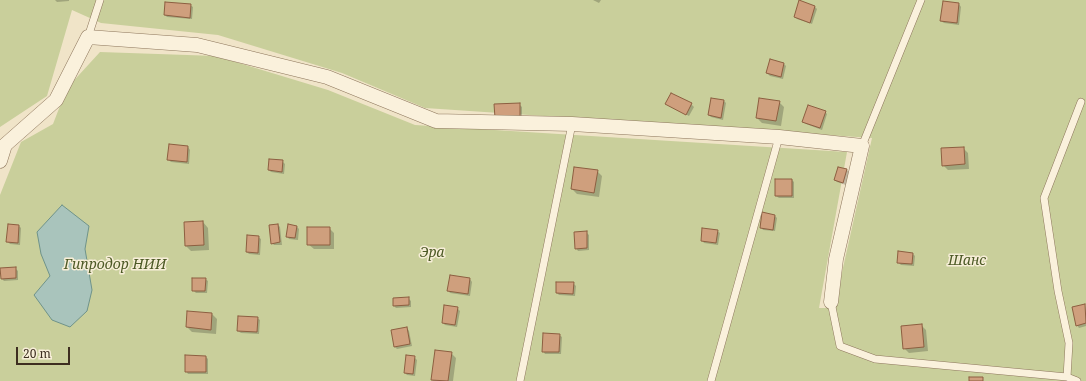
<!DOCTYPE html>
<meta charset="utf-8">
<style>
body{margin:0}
#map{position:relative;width:1086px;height:381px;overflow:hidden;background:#f0e4c8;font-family:"Noto Serif",serif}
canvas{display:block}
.scale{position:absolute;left:16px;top:347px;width:54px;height:18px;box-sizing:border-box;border:2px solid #3d2e20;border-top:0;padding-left:5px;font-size:12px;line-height:14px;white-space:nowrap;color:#3d2e20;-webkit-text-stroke:3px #f7eed8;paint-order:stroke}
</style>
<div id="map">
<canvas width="1086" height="381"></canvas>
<div class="scale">20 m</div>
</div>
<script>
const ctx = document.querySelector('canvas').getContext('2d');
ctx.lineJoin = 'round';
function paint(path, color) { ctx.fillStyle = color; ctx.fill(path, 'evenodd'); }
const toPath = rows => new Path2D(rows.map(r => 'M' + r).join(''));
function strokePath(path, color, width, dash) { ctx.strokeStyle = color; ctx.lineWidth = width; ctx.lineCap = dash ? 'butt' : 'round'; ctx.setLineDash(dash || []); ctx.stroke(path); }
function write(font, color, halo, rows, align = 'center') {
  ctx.font = font + ' "Noto Serif",serif'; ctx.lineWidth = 3; ctx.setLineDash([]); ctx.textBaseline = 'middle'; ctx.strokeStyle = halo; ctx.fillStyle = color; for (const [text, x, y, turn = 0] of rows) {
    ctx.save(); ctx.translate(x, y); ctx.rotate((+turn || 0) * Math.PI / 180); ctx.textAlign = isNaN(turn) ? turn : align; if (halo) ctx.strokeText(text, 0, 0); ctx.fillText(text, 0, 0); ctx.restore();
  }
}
paint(toPath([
 [0,0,1086,0,1086,381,0,381,0,195,21,142,53,124,67,88,100,52,216,56,328,90,415,125,847,152,819,308,834,308,872,138,425,108,342,73,218,35,101,23,72,10,47,96,0,127]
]), '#c9cf9b');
const water = toPath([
 [62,205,89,226,85,249,92,290,87,311,70,327,52,320,34,295,50,276,41,254,37,232,62,205]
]);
paint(water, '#a9c4bc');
strokePath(water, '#6f938a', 1);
paint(toPath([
 [55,0,69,0,69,1,57,2],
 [593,0,601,0,599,3],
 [959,4,961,7,959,25,944,23,941,21],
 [190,5,193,7,192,19,167,17,165,15],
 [815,7,817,9,812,24,797,19,795,17],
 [771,60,784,64,786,66,783,79,770,76,767,73],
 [724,101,726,103,723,120,711,117,709,115],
 [779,102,784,107,781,126,762,123,757,118],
 [519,104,522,107,522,119,498,120],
 [667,104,691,104,694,107,689,116],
 [825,112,827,114,822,130,806,124,803,122],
 [188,147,190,150,189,164,171,162,168,159],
 [963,148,968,153,969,169,948,170,943,165],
 [282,161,285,164,284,174,271,172,269,170],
 [838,168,847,170,849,172,846,185,837,182,835,180],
 [597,171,602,176,599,197,577,194,572,189],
 [776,180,792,180,794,182,794,198,779,198,776,196],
 [775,216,777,218,775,231,763,230,761,227],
 [203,222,208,228,209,250,191,251,186,246],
 [278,225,280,227,282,245,274,245,272,243],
 [289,225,297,227,299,229,298,240,289,239,287,236],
 [19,226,21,228,20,245,10,244,8,242],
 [329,228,334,233,334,249,314,249,308,244],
 [717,231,720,233,718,245,704,243,702,240],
 [586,232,589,235,589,250,578,251,576,248],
 [258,237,261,239,260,255,249,254,247,252],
 [913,254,915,256,914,266,901,265,898,262],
 [15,268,18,271,18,280,4,281,2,279],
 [451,276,470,279,472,282,470,296,450,293,448,290],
 [205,279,208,281,207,293,196,293,193,290],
 [573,283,576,286,575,296,559,295,557,293],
 [408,298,411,301,411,307,396,308,394,306],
 [1085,305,1086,326,1079,328,1077,325],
 [457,308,460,311,457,327,445,325,443,323],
 [188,312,212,314,217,319,216,334,192,332,187,327],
 [257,318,260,320,259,334,241,333,238,331],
 [921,325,926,330,928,351,909,353,904,348],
 [407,328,409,331,412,346,397,349,395,347],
 [559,335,562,337,561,354,545,354,543,351],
 [451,353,456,358,453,381,433,381,432,380],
 [206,357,208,359,208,374,188,374,186,371],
 [414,357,417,360,415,376,407,375,405,373]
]), '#0003');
const building = toPath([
 [799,0,815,6,810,23,794,17,799,0],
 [943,1,959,3,957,23,940,21,943,1],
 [165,2,191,4,190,18,164,15,165,2],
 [770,59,784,63,781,77,766,73,770,59],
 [671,93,692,103,686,115,665,104,671,93],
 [711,98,724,100,721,118,708,115,711,98],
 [759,98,780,101,776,121,756,118,759,98],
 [520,103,520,117,495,118,494,104,520,103],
 [808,105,826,111,820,128,802,122,808,105],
 [169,144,188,146,187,162,167,160,169,144],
 [964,147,965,164,942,166,941,148,964,147],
 [269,159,283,160,282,172,268,170,269,159],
 [574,167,598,170,594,193,571,189,574,167],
 [838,167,847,169,843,183,834,180,838,167],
 [775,179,792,179,792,196,775,196,775,179],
 [762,212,775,215,773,230,760,228,762,212],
 [203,221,204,245,185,246,184,222,203,221],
 [8,224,19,225,18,243,6,242,8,224],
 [278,224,280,242,271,244,269,225,278,224],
 [288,224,297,226,295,238,286,237,288,224],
 [307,227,330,227,330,245,307,245,307,227],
 [702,228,718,230,716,243,701,241,702,228],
 [587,231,587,248,575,249,574,232,587,231],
 [247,235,259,236,258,253,246,252,247,235],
 [898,251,913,253,912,264,897,263,898,251],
 [16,267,16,278,1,279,0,268,16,267],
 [450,275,470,278,468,294,447,291,450,275],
 [192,278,206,278,205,291,192,291,192,278],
 [556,282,574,282,573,294,556,293,556,282],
 [409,297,409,305,393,306,393,298,409,297],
 [1085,304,1086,323,1076,326,1072,307,1085,304],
 [444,305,458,307,455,325,442,323,444,305],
 [187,311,212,313,211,330,186,327,187,311],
 [238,316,258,317,257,332,237,331,238,316],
 [922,324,924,347,903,349,901,326,922,324],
 [407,327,410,344,394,347,391,330,407,327],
 [543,333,560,334,559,352,542,352,543,333],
 [435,350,452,352,448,381,431,380,435,350],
 [185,355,206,356,206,372,185,372,185,355],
 [406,355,415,356,413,374,404,373,406,355],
 [969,377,983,377,983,381,969,381,969,377]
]);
paint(building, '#cf9f7d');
strokePath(building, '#8d5f41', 1);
const service = toPath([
 [88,37,100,0],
 [862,146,921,0],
 [831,302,840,346,875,359,1067,377,1077,381],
 [1067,377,1069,343,1058,291,1044,198,1081,102],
 [520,381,572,124],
 [711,381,779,137]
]);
const minor = toPath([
 [0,161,5,145,56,100,88,37,197,45,327,77,436,121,572,124,779,137,862,146,836,259,831,302]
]);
strokePath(service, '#8d765c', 8);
strokePath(minor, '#8d765c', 15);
strokePath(service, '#faf1dc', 7);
strokePath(minor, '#faf1dc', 14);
write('italic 14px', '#4d5a26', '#f7eed8', [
 ["Эра",432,253],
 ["Шанс",967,261],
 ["Гипродор НИИ",115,265]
]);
</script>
